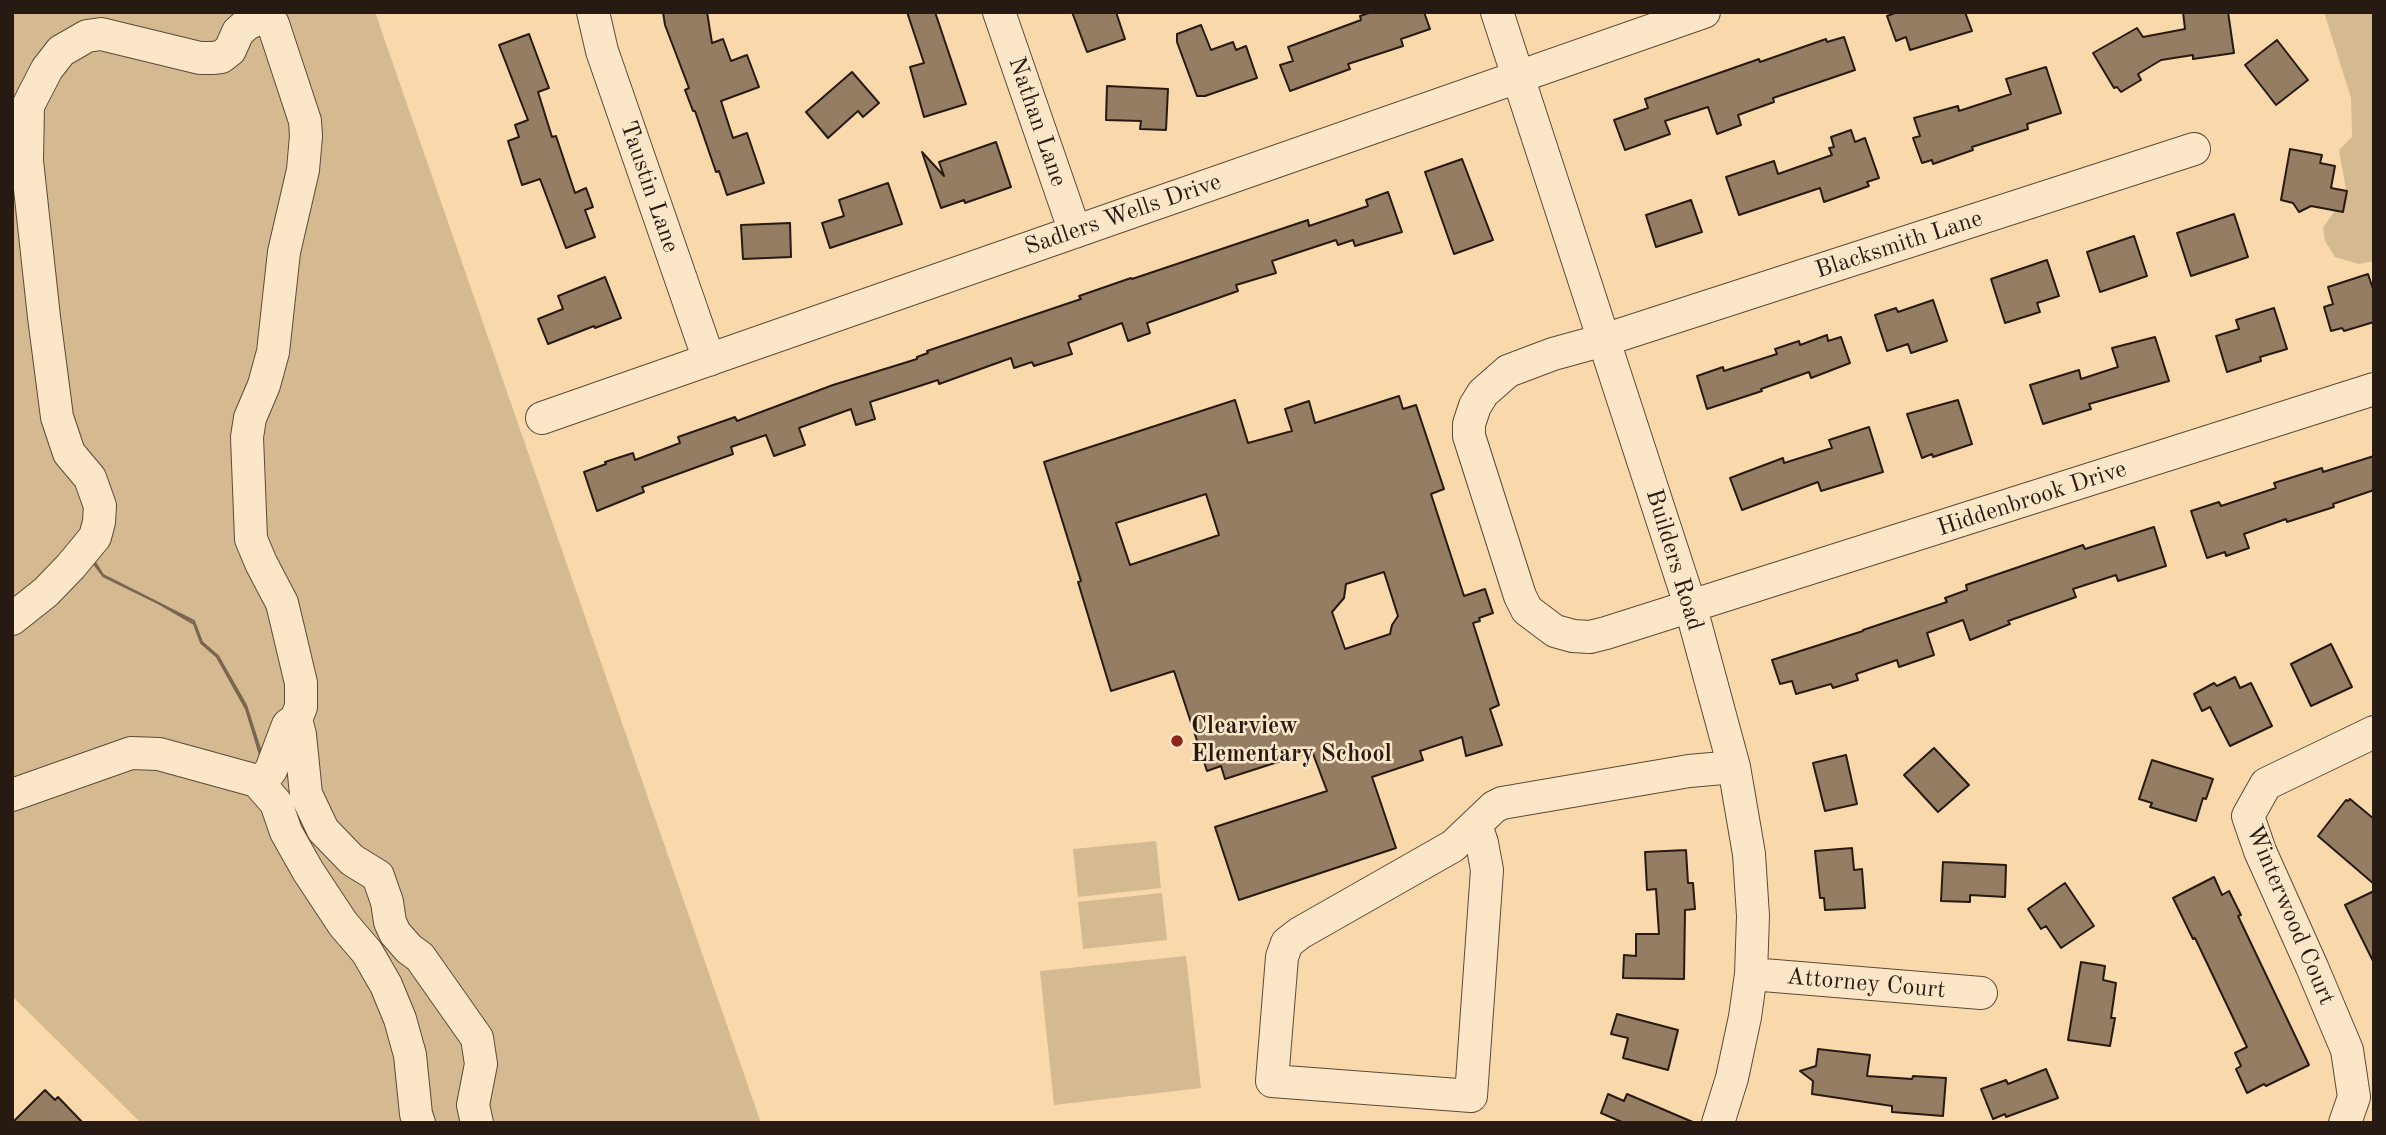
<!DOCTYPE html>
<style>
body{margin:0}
#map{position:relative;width:2386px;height:1135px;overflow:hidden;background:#f9d9ab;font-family:"Old Standard TT",serif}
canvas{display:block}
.frame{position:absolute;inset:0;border:14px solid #261a12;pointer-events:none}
</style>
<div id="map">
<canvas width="2386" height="1135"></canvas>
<div class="frame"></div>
</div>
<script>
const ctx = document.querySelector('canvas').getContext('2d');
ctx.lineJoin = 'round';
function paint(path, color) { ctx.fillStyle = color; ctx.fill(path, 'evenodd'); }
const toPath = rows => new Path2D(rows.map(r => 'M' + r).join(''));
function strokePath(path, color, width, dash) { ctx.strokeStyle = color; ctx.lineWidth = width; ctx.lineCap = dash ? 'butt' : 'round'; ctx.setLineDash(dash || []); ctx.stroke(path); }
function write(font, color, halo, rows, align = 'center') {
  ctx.font = font + ' "Old Standard TT",serif'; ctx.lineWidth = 5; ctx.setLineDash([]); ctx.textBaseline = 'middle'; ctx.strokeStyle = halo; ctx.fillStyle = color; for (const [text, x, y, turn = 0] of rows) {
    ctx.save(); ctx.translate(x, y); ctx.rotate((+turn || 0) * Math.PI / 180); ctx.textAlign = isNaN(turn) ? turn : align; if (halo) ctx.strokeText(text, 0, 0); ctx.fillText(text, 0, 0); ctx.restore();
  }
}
paint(toPath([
 [12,12,375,12,761,1123,141,1123,12,996],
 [2324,12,2374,12,2374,261,2359,264,2335,257,2325,241,2323,227,2347,195,2339,150,2352,137,2351,98],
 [1156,841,1161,888,1078,897,1073,849],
 [1162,893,1167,940,1083,949,1078,902],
 [1186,956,1201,1088,1054,1105,1040,971]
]), '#d5b991');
const water = toPath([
 [93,559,103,575,194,621,202,642,218,656,246,705,262,755,260,755,246,709,217,657,201,643,194,624,156,602,103,576,91,560,93,559]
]);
paint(water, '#b19877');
strokePath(water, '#79664f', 2);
const building = toPath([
 [663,12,707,12,712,43,723,39,731,61,747,55,759,87,721,101,733,138,747,133,764,183,727,195,719,171,716,172,695,111,693,111,685,90,689,88,665,25,663,12],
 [907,12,935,12,966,104,924,117,910,67,924,63,907,12],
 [1072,12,1116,12,1125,39,1087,52,1072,12],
 [1372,12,1424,12,1430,29,1401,39,1403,46,1348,64,1350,69,1290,91,1280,65,1293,61,1288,47,1361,20,1360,16,1372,12],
 [1898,12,1965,12,1972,31,1910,50,1906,37,1896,41,1887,16,1898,12],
 [2183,12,2228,12,2234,53,2193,59,2193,55,2161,60,2138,74,2141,80,2121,92,2117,87,2114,88,2093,53,2137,28,2143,37,2185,29,2183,12],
 [1201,25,1211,50,1233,42,1236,50,1246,46,1257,78,1205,96,1197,96,1177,42,1177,34,1201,25],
 [529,34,549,88,538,92,552,137,556,136,575,193,586,188,593,207,585,210,595,237,566,248,540,179,522,185,508,141,519,137,515,125,528,120,499,45,529,34],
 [1844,37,1855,70,1773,98,1774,102,1738,115,1741,125,1717,134,1708,107,1665,121,1670,134,1625,150,1614,120,1648,108,1645,99,1759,59,1760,62,1826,39,1827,42,1844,37],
 [2277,40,2308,80,2276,105,2245,65,2277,40],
 [2046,67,2061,113,2027,124,2028,129,1972,147,1973,150,1933,164,1932,160,1922,163,1913,138,1920,136,1914,118,1958,106,1959,111,2011,94,2006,79,2046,67],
 [852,72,879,103,863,117,858,111,828,138,806,112,852,72],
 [1107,86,1168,89,1166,130,1140,129,1141,121,1106,120,1107,86],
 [1851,130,1855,142,1865,138,1879,178,1867,182,1869,186,1824,202,1820,188,1739,215,1726,177,1774,161,1778,174,1832,155,1829,148,1834,147,1831,137,1851,130],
 [996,142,1011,187,965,203,964,200,941,208,922,152,944,176,939,162,996,142],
 [2290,149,2322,155,2320,163,2335,166,2331,188,2347,191,2343,212,2311,206,2299,212,2293,203,2281,200,2290,149],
 [1462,159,1493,240,1454,254,1425,172,1462,159],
 [888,183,902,224,830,248,822,223,844,216,839,200,888,183],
 [1388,192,1402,232,1355,246,1353,240,1338,245,1336,240,1272,261,1276,273,1236,285,1238,291,1147,323,1150,333,1128,341,1122,323,1068,343,1072,354,1034,366,1032,362,1014,368,1011,358,939,384,938,380,870,402,875,419,856,425,851,409,799,428,805,445,774,456,766,435,731,447,733,454,642,487,644,492,597,511,584,472,606,464,605,462,633,453,635,460,680,443,678,437,735,417,737,421,833,385,917,359,917,357,928,353,927,351,1081,299,1079,296,1131,278,1132,279,1308,220,1309,226,1368,206,1366,200,1388,192],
 [1691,200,1702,232,1656,247,1646,215,1691,200],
 [2234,214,2248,257,2191,276,2177,233,2234,214],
 [790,223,791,257,743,259,741,225,790,223],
 [2134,236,2147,276,2100,292,2087,252,2134,236],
 [2047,260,2059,296,2037,303,2040,312,2005,323,1991,279,2047,260],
 [2368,274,2374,292,2374,322,2344,331,2342,328,2331,331,2324,307,2333,304,2328,287,2368,274],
 [605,277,621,318,595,328,594,326,548,344,538,319,563,309,558,296,605,277],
 [1933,300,1947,341,1911,353,1908,344,1887,351,1875,315,1896,308,1898,312,1933,300],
 [2274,308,2287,349,2260,357,2261,361,2227,372,2216,336,2239,329,2236,320,2274,308],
 [1827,335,1828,341,1841,337,1850,363,1811,378,1809,372,1761,389,1762,391,1707,409,1697,376,1723,367,1724,371,1777,354,1775,349,1799,341,1800,345,1827,335],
 [2155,337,2169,381,2089,404,2091,409,2043,424,2030,385,2079,370,2081,379,2118,367,2112,348,2155,337],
 [1399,396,1403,409,1416,405,1444,489,1431,494,1464,596,1485,589,1493,613,1479,618,1480,621,1473,623,1499,705,1490,709,1502,745,1466,756,1462,737,1420,751,1423,760,1372,777,1396,848,1239,900,1215,827,1327,791,1312,751,1225,779,1221,766,1207,771,1174,671,1111,691,1078,582,1081,581,1044,462,1235,400,1248,443,1292,431,1285,409,1309,401,1315,423,1399,396],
 [1206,494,1219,535,1130,565,1116,523,1206,494],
 [1384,572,1398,616,1392,625,1390,634,1345,649,1332,612,1344,598,1346,584,1384,572],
 [1958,400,1972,444,1933,457,1932,454,1922,458,1907,414,1958,400],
 [1869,427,1883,472,1821,491,1818,482,1742,510,1730,478,1783,458,1784,463,1832,448,1829,440,1869,427],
 [2374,456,2374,490,2333,504,2334,507,2287,522,2286,519,2244,534,2249,548,2226,556,2225,552,2207,558,2191,511,2219,502,2221,506,2276,488,2274,483,2322,468,2323,472,2374,456],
 [2154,527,2166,566,2118,581,2116,575,2073,589,2076,597,2008,621,2010,624,1970,640,1963,620,1927,633,1934,655,1899,667,1897,660,1856,674,1858,680,1833,688,1831,684,1796,694,1792,681,1780,684,1772,660,1863,631,1863,630,1947,602,1945,598,1967,590,1966,585,2083,545,2085,549,2154,527],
 [2331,644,2352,687,2311,706,2291,664,2331,644],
 [2235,677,2240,688,2251,683,2272,726,2230,746,2210,707,2202,711,2194,694,2214,683,2217,686,2235,677],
 [1934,748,1969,785,1938,812,1904,775,1934,748],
 [1846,755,1857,804,1825,811,1813,763,1846,755],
 [2152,760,2213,779,2206,799,2203,798,2196,821,2150,807,2152,803,2139,799,2152,760],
 [2350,799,2374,819,2374,884,2318,836,2346,800,2348,801,2350,799],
 [1852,848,1854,870,1862,869,1865,908,1825,910,1824,898,1820,898,1815,851,1852,848],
 [1686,850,1688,883,1693,883,1695,909,1685,910,1684,979,1623,978,1624,955,1636,956,1636,934,1659,934,1656,889,1647,890,1645,852,1686,850],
 [1943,862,2006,865,2005,897,1970,895,1970,902,1941,901,1943,862],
 [2214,877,2222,895,2229,891,2241,915,2238,916,2309,1065,2266,1086,2264,1084,2247,1093,2236,1069,2241,1066,2235,1053,2247,1047,2195,938,2193,939,2173,898,2214,877],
 [2065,883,2094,926,2061,948,2046,926,2041,929,2028,909,2065,883],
 [2374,891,2374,963,2345,905,2374,891],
 [2081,962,2105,966,2103,980,2116,983,2111,1018,2115,1018,2110,1046,2068,1040,2081,962],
 [1617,1014,1678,1030,1668,1070,1623,1058,1628,1038,1611,1034,1617,1014],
 [1818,1049,1870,1055,1867,1076,1912,1079,1913,1076,1946,1078,1943,1116,1892,1112,1892,1106,1812,1094,1813,1081,1800,1071,1816,1066,1818,1049],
 [2046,1069,2058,1098,2006,1117,2005,1114,1993,1119,1981,1089,2006,1080,2008,1084,2046,1069],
 [45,1090,55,1100,58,1097,83,1123,12,1123,45,1090],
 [1608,1094,1624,1101,1627,1094,1695,1123,1624,1123,1601,1113,1608,1094]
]);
paint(building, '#947d62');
strokePath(building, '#261a12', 2);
const minor = toPath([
 [593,12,602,51,709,360],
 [999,12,1075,232],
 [1497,12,1691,608,1734,767,1749,854,1753,916,1751,974,1745,1017,1732,1078,1718,1123],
 [2194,149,1604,340,1553,354,1508,371,1483,393,1475,406,1469,424,1469,436,1520,596,1527,610,1555,631,1573,636,1590,637,1606,633,2374,389],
 [542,418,1704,12],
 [12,619,46,592,71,566,95,537,99,522,100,506,90,478,69,453,57,417,44,317,27,161,28,106,34,94,47,69,61,51,87,36,101,34,200,58,212,58,221,57,230,50,238,32,247,24,262,17,268,18,273,24,305,121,306,136,303,170,284,252,273,352,264,385,250,418,247,437,251,539,261,563,282,603,301,683,301,707,296,719,288,725,271,770,263,780],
 [296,719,300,735,306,794,323,830,352,860,378,876,387,902,390,922,395,933,409,949,420,957,477,1038,481,1064,473,1105,477,1123],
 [12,795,131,753,159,754,257,781,276,803,286,832,308,871,343,924,367,952,386,985,400,1019,410,1055,416,1114,419,1123],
 [1476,825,1482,843,1487,870,1471,1096,1272,1081,1282,957,1287,943,1300,933,1453,846,1494,807,1502,803,1689,771,1734,767],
 [1751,974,1981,993],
 [2345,1123,2354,1097,2347,1050,2312,967,2260,851,2248,816,2266,784,2374,732]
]);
strokePath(minor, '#5b4a38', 34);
strokePath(minor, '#fbe6c8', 32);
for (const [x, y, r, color] of [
 [1177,741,7,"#8f2418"]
]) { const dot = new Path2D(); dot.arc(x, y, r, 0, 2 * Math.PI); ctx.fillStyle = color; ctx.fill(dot); strokePath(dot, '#fbe6c8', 2.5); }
write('24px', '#261a12', '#fbe6c8', [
 ["Nathan Lane",1037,122,71],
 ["Taustin Lane",649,187,71],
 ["Sadlers Wells Drive",1123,215,-19],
 ["Blacksmith Lane",1899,245,-18],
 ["Hiddenbrook Drive",2032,499,-18],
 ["Builders Road",1674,560,73],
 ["Winterwood Court",2290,915,67],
 ["Attorney Court",1866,984,5]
]);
write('bold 24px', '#261a12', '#fbe6c8', [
 ["Clearview",1191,727],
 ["Elementary School",1191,755]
], 'left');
</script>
